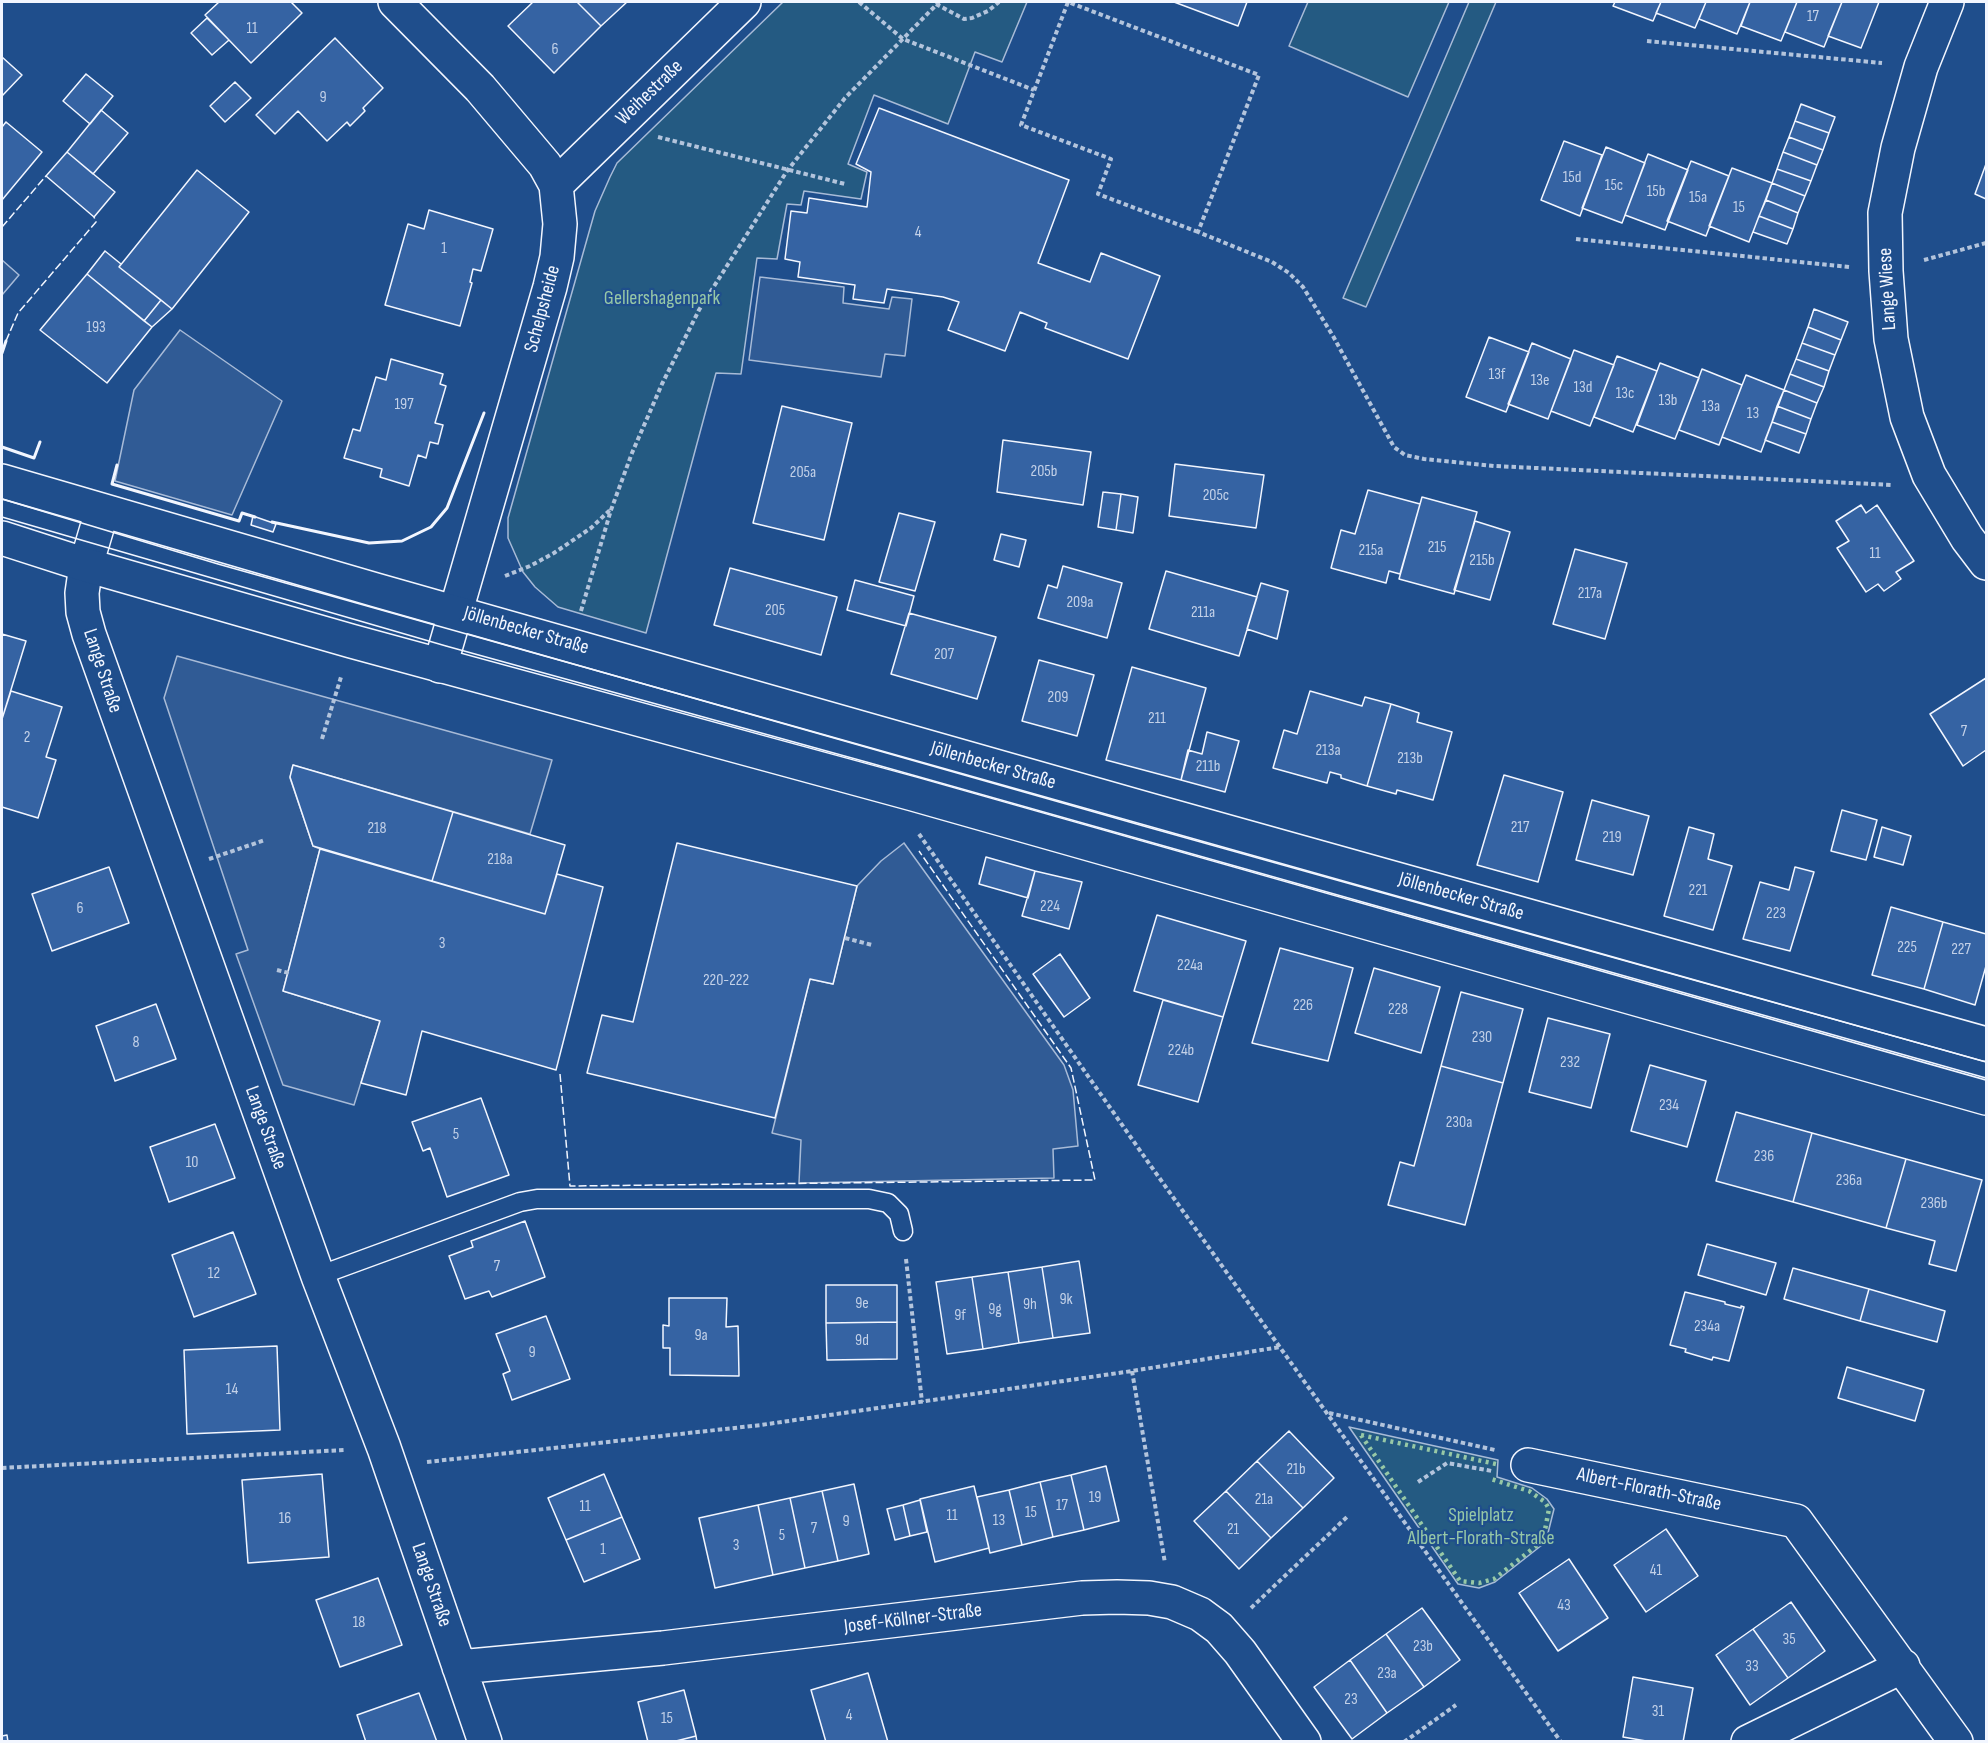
<!DOCTYPE html>
<meta charset="utf-8">
<style>
body{margin:0}
#map{position:relative;width:1988px;height:1743px;overflow:hidden;background:#1f4e8c;font-family:"Sofia Sans Condensed",sans-serif}
canvas{display:block}
.frame{position:absolute;inset:0;border:3px solid #f2f6ff;pointer-events:none}
</style>
<div id="map">
<canvas width="1988" height="1743"></canvas>
<div class="frame"></div>
</div>
<script>
const ctx = document.querySelector('canvas').getContext('2d');
ctx.lineJoin = 'round';
function paint(path, color) { ctx.fillStyle = color; ctx.fill(path, 'evenodd'); }
const toPath = rows => new Path2D(rows.map(r => 'M' + r).join(''));
function strokePath(path, color, width, dash) { ctx.strokeStyle = color; ctx.lineWidth = width; ctx.lineCap = dash ? 'butt' : 'round'; ctx.setLineDash(dash || []); ctx.stroke(path); }
function write(font, color, halo, rows, align = 'center') {
  ctx.font = font + ' "Sofia Sans Condensed",sans-serif'; ctx.lineWidth = 4.5; ctx.setLineDash([]); ctx.textBaseline = 'middle'; ctx.strokeStyle = halo; ctx.fillStyle = color; for (const [text, x, y, turn = 0] of rows) {
    ctx.save(); ctx.translate(x, y); ctx.rotate((+turn || 0) * Math.PI / 180); ctx.textAlign = isNaN(turn) ? turn : align; if (halo) ctx.strokeText(text, 0, 0); ctx.fillText(text, 0, 0); ctx.restore();
  }
}
const green = toPath([
 [783,2,1027,2,1002,62,975,52,948,124,874,95,848,164,867,172,861,199,804,191,801,205,787,204,777,259,757,258,741,374,716,373,646,633,558,607,535,587,523,572,508,538,508,518,595,211,610,177,617,163,783,2],
 [1308,2,1449,2,1408,97,1289,46,1308,2],
 [1469,2,1496,2,1366,307,1343,298,1469,2],
 [1349,1427,1498,1460,1497,1477,1532,1488,1547,1499,1554,1509,1547,1537,1542,1545,1495,1582,1479,1588,1458,1584,1349,1427]
]);
paint(green, '#245a82');
strokePath(green, '#a8bbd7', 1.5);
const parking = toPath([
 [2,260,19,275,2,295,2,260],
 [760,277,844,287,843,303,889,309,892,297,912,299,905,356,885,354,881,377,749,360,760,277],
 [180,330,282,401,232,515,115,481,134,390,180,330],
 [177,656,552,760,530,834,293,765,290,778,313,846,320,849,283,991,380,1021,354,1105,283,1085,236,954,248,950,164,698,177,656],
 [904,843,1064,1065,1073,1090,1078,1146,1053,1149,1054,1178,799,1183,801,1140,772,1133,810,979,833,984,857,886,881,861,904,843]
]);
paint(parking, '#305b95');
strokePath(parking, '#a8bbd7', 1.5);
const building = toPath([
 [219,2,291,2,302,13,251,63,205,15,219,2],
 [533,2,577,2,601,26,554,73,508,26,533,2],
 [577,2,627,2,601,26,577,2],
 [1174,2,1247,2,1238,26,1174,2],
 [1615,2,1661,2,1653,21,1613,6,1615,2],
 [1661,2,1706,2,1695,28,1656,13,1661,2],
 [1706,2,1750,2,1737,34,1699,19,1706,2],
 [1750,2,1797,2,1781,41,1741,26,1750,2],
 [1797,2,1842,2,1824,47,1785,32,1797,2],
 [1842,2,1879,2,1861,48,1828,36,1842,2],
 [207,18,229,40,212,55,191,33,207,18],
 [335,38,383,88,363,108,365,111,350,126,347,122,327,141,298,111,275,134,256,115,335,38],
 [2,57,22,75,2,96,2,57],
 [86,74,113,96,90,124,63,101,86,74],
 [235,82,251,98,225,122,210,106,235,82],
 [1801,104,1835,117,1829,133,1795,121,1801,104],
 [879,108,1069,180,1038,263,1090,282,1101,253,1160,276,1128,359,1045,328,1047,323,1020,312,1005,351,948,330,959,302,943,297,887,289,884,303,853,299,855,285,798,277,800,262,785,259,791,211,807,213,809,198,867,207,871,172,856,164,879,108],
 [101,110,128,133,93,174,67,152,101,110],
 [1795,121,1829,133,1823,150,1789,137,1795,121],
 [6,122,42,152,2,200,2,127,6,122],
 [1789,137,1823,150,1817,165,1783,152,1789,137],
 [1564,141,1602,155,1580,216,1541,200,1564,141],
 [1606,147,1645,163,1622,223,1582,208,1606,147],
 [67,152,115,192,94,217,46,176,67,152],
 [1783,152,1817,165,1811,181,1777,169,1783,152],
 [1648,154,1688,170,1665,230,1625,215,1648,154],
 [1691,161,1729,176,1706,236,1667,221,1691,161],
 [1986,164,1986,199,1975,194,1986,164],
 [1732,168,1772,183,1749,242,1709,226,1732,168],
 [1777,169,1811,181,1805,196,1772,183,1777,169],
 [197,170,249,212,172,309,119,267,197,170],
 [1772,183,1805,196,1798,213,1766,200,1772,183],
 [1766,200,1798,213,1793,229,1759,216,1766,200],
 [429,210,493,229,481,271,473,269,470,282,472,283,460,326,385,305,408,224,424,229,429,210],
 [1759,216,1793,229,1787,244,1753,232,1759,216],
 [105,251,121,264,119,267,161,300,144,321,87,274,105,251],
 [87,274,152,327,107,383,40,330,87,274],
 [161,300,172,309,152,327,144,321,161,300],
 [1814,309,1848,322,1841,340,1808,327,1814,309],
 [1808,327,1841,340,1835,355,1802,343,1808,327],
 [1489,337,1529,352,1506,412,1466,397,1489,337],
 [1532,343,1571,359,1548,419,1508,404,1532,343],
 [1802,343,1835,355,1829,371,1796,359,1802,343],
 [1574,350,1614,365,1590,426,1551,411,1574,350],
 [1617,356,1657,371,1633,432,1594,417,1617,356],
 [391,359,443,374,440,384,446,386,435,423,443,425,438,444,430,442,426,458,418,455,409,486,380,477,382,469,344,458,353,429,360,431,376,377,386,380,391,359],
 [1796,359,1829,371,1824,387,1790,374,1796,359],
 [1660,363,1699,378,1675,439,1637,425,1660,363],
 [1702,369,1742,385,1719,445,1679,430,1702,369],
 [1790,374,1824,387,1817,403,1784,390,1790,374],
 [1746,375,1784,390,1761,452,1722,437,1746,375],
 [1784,390,1817,403,1811,419,1777,406,1784,390],
 [782,406,852,423,824,540,753,523,782,406],
 [1777,406,1811,419,1806,434,1772,422,1777,406],
 [1772,422,1806,434,1799,453,1765,440,1772,422],
 [1003,440,1091,452,1083,505,997,492,1003,440],
 [1175,464,1264,475,1256,528,1169,516,1175,464],
 [1368,490,1420,504,1400,574,1389,571,1386,583,1331,568,1341,530,1355,534,1368,490],
 [1103,492,1121,494,1116,530,1098,527,1103,492],
 [1121,494,1138,497,1133,533,1116,530,1121,494],
 [1422,497,1477,512,1454,594,1399,579,1422,497],
 [1861,505,1866,513,1877,505,1914,561,1896,572,1901,579,1884,591,1878,584,1866,592,1837,548,1849,541,1836,521,1861,505],
 [899,513,935,522,915,591,879,582,899,513],
 [253,516,276,524,273,532,251,525,253,516],
 [1475,521,1510,532,1490,600,1454,590,1475,521],
 [1001,534,1026,540,1019,567,994,560,1001,534],
 [1575,549,1627,563,1605,639,1553,624,1575,549],
 [1063,566,1122,583,1107,638,1038,618,1048,585,1057,588,1063,566],
 [730,568,837,597,821,655,714,625,730,568],
 [1166,571,1257,597,1239,656,1149,629,1166,571],
 [855,580,914,596,906,626,847,610,855,580],
 [1261,583,1288,591,1277,639,1247,629,1261,583],
 [909,613,996,637,977,699,891,674,909,613],
 [2,634,26,641,2,719,2,634],
 [1039,660,1094,675,1077,736,1022,721,1039,660],
 [1132,667,1206,688,1181,780,1106,760,1132,667],
 [1986,678,1986,750,1963,766,1930,714,1986,678],
 [11,691,62,707,46,757,56,760,38,818,2,807,2,719,11,691],
 [1310,691,1362,706,1365,697,1391,704,1367,786,1341,778,1341,775,1330,772,1327,783,1273,768,1284,730,1297,734,1310,691],
 [1391,704,1419,713,1417,722,1452,732,1433,800,1397,790,1396,794,1367,786,1391,704],
 [1207,732,1239,741,1225,792,1181,780,1188,750,1202,754,1207,732],
 [293,765,453,812,432,881,313,846,290,777,293,765],
 [1504,775,1563,792,1538,882,1477,865,1504,775],
 [1592,800,1649,816,1633,875,1576,860,1592,800],
 [1842,810,1877,820,1866,860,1831,851,1842,810],
 [453,812,565,845,545,914,432,881,453,812],
 [1689,827,1714,834,1708,859,1732,866,1713,930,1664,916,1689,827],
 [1882,827,1911,836,1903,865,1874,857,1882,827],
 [677,843,857,886,833,984,810,979,775,1118,587,1073,602,1015,633,1022,677,843],
 [320,849,545,914,557,874,603,887,556,1070,422,1031,406,1095,361,1083,380,1021,283,991,320,849],
 [986,857,1035,871,1028,898,979,884,986,857],
 [109,867,129,923,52,951,32,894,109,867],
 [1795,867,1814,872,1790,951,1743,939,1760,882,1789,890,1795,867],
 [1035,871,1082,882,1069,929,1022,916,1035,871],
 [1891,907,1943,922,1924,989,1872,975,1891,907],
 [1157,915,1246,941,1223,1017,1134,991,1157,915],
 [1943,922,1986,934,1986,966,1975,1005,1924,989,1943,922],
 [1280,948,1353,968,1328,1061,1252,1043,1280,948],
 [1060,954,1090,998,1064,1017,1033,974,1060,954],
 [1374,968,1440,987,1421,1053,1355,1033,1374,968],
 [1461,992,1523,1009,1503,1083,1441,1066,1461,992],
 [1163,1000,1223,1017,1198,1102,1138,1085,1163,1000],
 [156,1004,176,1059,115,1081,96,1026,156,1004],
 [1548,1018,1610,1034,1591,1108,1529,1092,1548,1018],
 [1650,1065,1706,1081,1687,1147,1631,1131,1650,1065],
 [1441,1066,1503,1083,1465,1225,1388,1205,1400,1162,1414,1166,1441,1066],
 [481,1098,509,1175,447,1197,430,1148,423,1151,412,1122,481,1098],
 [1736,1112,1812,1133,1793,1202,1716,1181,1736,1112],
 [215,1124,235,1178,169,1202,150,1147,215,1124],
 [1812,1133,1906,1159,1886,1228,1793,1202,1812,1133],
 [1906,1159,1982,1180,1956,1271,1929,1264,1935,1241,1886,1228,1906,1159],
 [525,1221,545,1277,492,1297,489,1291,465,1299,449,1256,473,1247,471,1241,525,1221],
 [233,1232,256,1294,194,1317,172,1255,233,1232],
 [1707,1244,1776,1263,1766,1295,1698,1275,1707,1244],
 [1079,1261,1090,1333,1053,1338,1042,1267,1079,1261],
 [1042,1267,1053,1338,1019,1343,1008,1272,1042,1267],
 [1793,1268,1869,1289,1860,1321,1784,1299,1793,1268],
 [1008,1272,1019,1343,983,1349,972,1277,1008,1272],
 [972,1277,983,1349,947,1354,936,1282,972,1277],
 [826,1285,897,1285,897,1322,826,1323,826,1285],
 [1869,1289,1945,1311,1937,1342,1860,1321,1869,1289],
 [1685,1292,1725,1302,1725,1304,1741,1308,1741,1306,1744,1307,1729,1361,1713,1357,1712,1360,1685,1352,1686,1349,1670,1345,1685,1292],
 [669,1298,727,1298,726,1327,738,1326,739,1376,670,1375,670,1348,663,1348,663,1325,669,1326,669,1298],
 [546,1316,570,1379,512,1400,503,1374,510,1371,496,1334,546,1316],
 [897,1322,897,1359,827,1360,826,1323,897,1322],
 [277,1346,280,1430,187,1434,184,1350,277,1346],
 [1847,1367,1924,1390,1915,1421,1838,1398,1847,1367],
 [1289,1431,1334,1478,1303,1508,1257,1461,1289,1431],
 [1257,1461,1303,1508,1271,1538,1226,1491,1257,1461],
 [1106,1466,1119,1521,1084,1530,1071,1475,1106,1466],
 [322,1474,329,1557,248,1563,242,1480,322,1474],
 [604,1474,622,1517,566,1540,548,1498,604,1474],
 [1071,1475,1084,1530,1053,1537,1040,1482,1071,1475],
 [1040,1482,1053,1537,1022,1545,1009,1490,1040,1482],
 [854,1484,869,1554,838,1561,822,1491,854,1484],
 [974,1486,989,1548,935,1562,920,1499,974,1486],
 [1009,1490,1022,1545,990,1553,977,1497,1009,1490],
 [822,1491,838,1561,805,1568,790,1498,822,1491],
 [1226,1491,1271,1538,1239,1569,1194,1521,1226,1491],
 [790,1498,805,1568,773,1575,758,1505,790,1498],
 [920,1500,927,1532,910,1536,903,1505,920,1500],
 [758,1505,773,1575,715,1588,699,1518,758,1505],
 [903,1505,910,1536,895,1540,887,1509,903,1505],
 [622,1517,640,1559,584,1582,566,1540,622,1517],
 [1666,1529,1698,1576,1646,1612,1614,1565,1666,1529],
 [1569,1559,1608,1618,1558,1651,1519,1593,1569,1559],
 [378,1578,402,1645,340,1667,316,1600,378,1578],
 [1791,1602,1825,1651,1788,1678,1753,1629,1791,1602],
 [1422,1608,1460,1660,1424,1687,1386,1634,1422,1608],
 [1753,1629,1788,1678,1750,1705,1716,1655,1753,1629],
 [1386,1634,1424,1687,1387,1713,1350,1660,1386,1634],
 [1350,1660,1387,1713,1352,1739,1314,1687,1350,1660],
 [868,1673,888,1742,826,1742,811,1690,868,1673],
 [1633,1677,1693,1688,1683,1742,1652,1742,1623,1737,1633,1677],
 [684,1690,696,1736,672,1742,648,1742,638,1702,684,1690],
 [419,1693,437,1742,366,1742,357,1715,419,1693],
 [7,1735,8,1742,2,1742,2,1736,7,1735],
 [696,1736,697,1742,672,1742,696,1736]
]);
paint(building, '#3563a3');
strokePath(building, '#f2f6ff', 1.5);
const service = toPath([
 [318,1276,520,1202,537,1199,869,1199,888,1203,899,1214,903,1231]
]);
const minor = toPath([
 [395,2,480,88,545,165,556,185,560,224,557,257,550,287,440,666],
 [1947,2,1921,67,1898,148,1885,213,1886,271,1891,339,1907,417,1929,475,1967,538,1986,563],
 [556,185,744,2],
 [102,511,86,565,82,593,83,612,89,634,318,1276,384,1448,485,1742],
 [1528,1465,1796,1521,1956,1742],
 [459,1667,663,1648,1082,1598,1117,1597,1149,1598,1172,1602,1200,1614,1219,1628,1240,1652,1304,1742],
 [1748,1742,1903,1666]
]);
const secondary = toPath([
 [2,481,376,590,1150,810,1986,1044],
 [2,538,86,565,351,641,913,794,1986,1098]
]);
strokePath(service, '#f2f6ff', 21);
strokePath(minor, '#f2f6ff', 36);
strokePath(secondary, '#f2f6ff', 36);
strokePath(toPath([
 [859,2,903,39,1034,90],
 [936,4,964,19,972,18,988,11,999,2],
 [1647,41,1882,63],
 [658,137,845,184],
 [1198,232,1098,194,1111,159,1021,125,1068,2,1259,75,1198,232,1272,262,1289,273,1303,287,1333,336,1394,447,1405,455,1424,459,1494,466,1893,485],
 [1576,239,1849,267],
 [1924,260,1986,243],
 [505,576,530,566,554,553,591,528,610,510],
 [581,611,611,510,632,453,662,384,699,310,787,171,845,98,939,2],
 [322,739,341,677],
 [919,834,1148,1162,1561,1742],
 [209,859,265,840],
 [845,938,872,945],
 [277,970,289,973],
 [906,1259,922,1402],
 [1132,1371,1165,1563],
 [1329,1413,1495,1450],
 [427,1462,761,1425,1132,1371,1280,1347],
 [2,1468,344,1450],
 [1418,1482,1447,1463,1492,1471],
 [1251,1608,1348,1516],
 [1404,1742,1456,1705]
]), '#b3c4dc', 4, [4.5, 3]);
strokePath(service, '#1f4e8c', 18);
strokePath(minor, '#1f4e8c', 33);
strokePath(secondary, '#1f4e8c', 33);
strokePath(toPath([
 [2,499,218,564,1986,1062],
 [2,517,446,646,870,763,1986,1078]
]), '#f2f6ff', 1.5);
strokePath(toPath([
 [1361,1435,1460,1581,1479,1583,1494,1579,1540,1543,1544,1535,1549,1509,1545,1502,1529,1491,1491,1479],
 [1361,1435,1496,1464]
]), '#97c8a6', 4.5, [3, 4.5]);
strokePath(toPath([
 [2,227,46,176],
 [6,341,18,313,96,222,94,217],
 [560,1074,570,1186,1095,1180,1071,1068,919,851]
]), '#f2f6ff', 1.5, [8, 3]);
strokePath(toPath([
 [2,353,6,341],
 [2,447,34,458,40,442],
 [117,465,112,484,239,521,242,513,255,517],
 [272,522,369,543,402,541,431,527,447,508,484,413]
]), '#f2f6ff', 3);
write('16px', '#c3d1e8', null, [
 ["17",1813,17],
 ["11",252,29],
 ["6",555,50],
 ["9",323,98],
 ["15d",1572,178],
 ["15c",1614,186],
 ["15b",1656,192],
 ["15a",1698,198],
 ["15",1739,208],
 ["4",918,233],
 ["1",444,249],
 ["193",96,328],
 ["13f",1497,375],
 ["13e",1540,381],
 ["13d",1583,388],
 ["13c",1625,394],
 ["13b",1668,401],
 ["197",404,405],
 ["13a",1711,407],
 ["13",1753,414],
 ["205b",1044,472],
 ["205a",803,473],
 ["205c",1216,496],
 ["215",1437,548],
 ["215a",1371,551],
 ["11",1875,554],
 ["215b",1482,561],
 ["217a",1590,594],
 ["209a",1080,603],
 ["205",775,611],
 ["211a",1203,613],
 ["207",944,655],
 ["209",1058,698],
 ["211",1157,719],
 ["7",1964,732],
 ["2",27,738],
 ["213a",1328,751],
 ["213b",1410,759],
 ["211b",1208,767],
 ["217",1520,828],
 ["218",377,829],
 ["219",1612,838],
 ["218a",500,860],
 ["221",1698,891],
 ["224",1050,907],
 ["6",80,909],
 ["223",1776,914],
 ["3",442,944],
 ["225",1907,948],
 ["227",1961,950],
 ["224a",1190,966],
 ["220-222",726,981],
 ["226",1303,1006],
 ["228",1398,1010],
 ["230",1482,1038],
 ["8",136,1043],
 ["224b",1181,1051],
 ["232",1570,1063],
 ["234",1669,1106],
 ["230a",1459,1123],
 ["5",456,1135],
 ["236",1764,1157],
 ["10",192,1163],
 ["236a",1849,1181],
 ["236b",1934,1204],
 ["7",497,1267],
 ["12",214,1274],
 ["9k",1066,1300],
 ["9e",862,1304],
 ["9h",1030,1305],
 ["9g",995,1310],
 ["9f",960,1316],
 ["234a",1707,1327],
 ["9a",701,1336],
 ["9d",862,1341],
 ["9",532,1353],
 ["14",232,1390],
 ["21b",1296,1470],
 ["19",1095,1498],
 ["21a",1264,1500],
 ["17",1062,1506],
 ["11",585,1507],
 ["15",1031,1513],
 ["11",952,1516],
 ["16",285,1519],
 ["13",999,1521],
 ["9",846,1522],
 ["7",814,1529],
 ["21",1233,1530],
 ["5",782,1536],
 ["3",736,1546],
 ["1",603,1550],
 ["41",1656,1571],
 ["43",1564,1606],
 ["18",359,1623],
 ["35",1789,1640],
 ["23b",1423,1647],
 ["33",1752,1667],
 ["23a",1387,1674],
 ["23",1351,1700],
 ["31",1658,1712],
 ["4",849,1716],
 ["15",667,1719]
]);
write('20px', '#f2f6ff', '#1f4e8c', [
 ["Weihestraße",650,93,-44],
 ["Lange Wiese",1888,289,-93],
 ["Schelpsheide",543,309,-75],
 ["Jöllenbecker Straße",526,631,16],
 ["Lange Straße",102,671,72],
 ["Jöllenbecker Straße",993,766,16],
 ["Jöllenbecker Straße",1461,897,16],
 ["Lange Straße",265,1128,70],
 ["Albert-Florath-Straße",1649,1490,12],
 ["Lange Straße",431,1585,71],
 ["Josef-Köllner-Straße",913,1619,-7]
]);
write('20px', '#97c8a6', '#1f4e8c', [
 ["Gellershagenpark",662,299],
 ["Spielplatz",1481,1516],
 ["Albert-Florath-Straße",1481,1539]
]);
</script>
